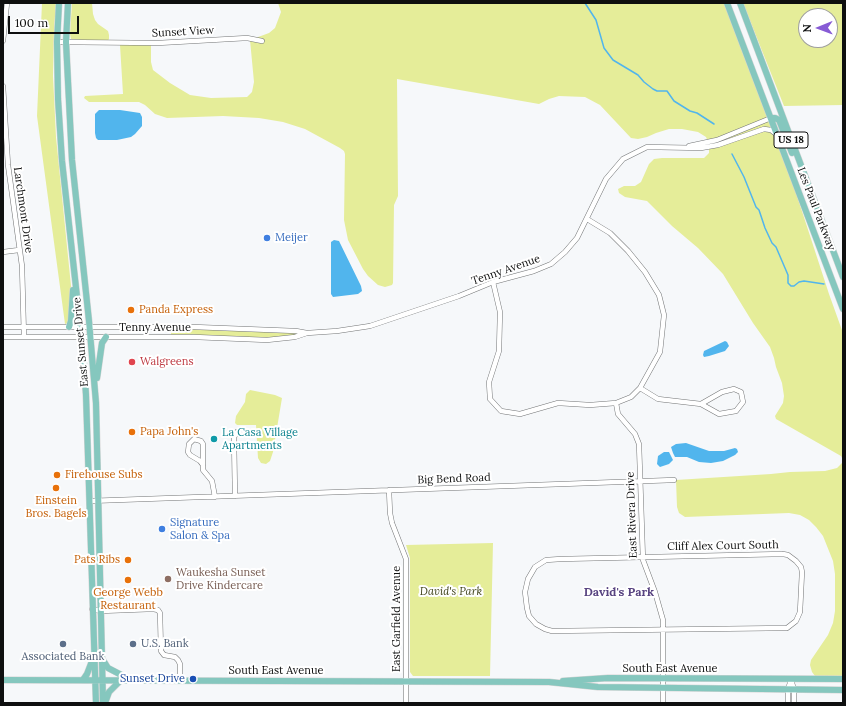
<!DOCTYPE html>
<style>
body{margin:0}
#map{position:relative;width:846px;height:706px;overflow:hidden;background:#f6f8fa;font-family:Lora,serif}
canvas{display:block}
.frame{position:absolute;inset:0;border:4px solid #0e0f0f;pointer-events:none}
.north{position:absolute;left:798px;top:8px;width:40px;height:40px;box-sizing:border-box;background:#fff;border:1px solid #9f9f9f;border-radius:50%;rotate:269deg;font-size:11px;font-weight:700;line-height:16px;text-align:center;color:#0e0f0f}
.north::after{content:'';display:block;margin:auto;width:14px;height:18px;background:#875bd5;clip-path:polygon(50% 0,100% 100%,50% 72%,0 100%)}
.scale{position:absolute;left:8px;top:16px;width:71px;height:18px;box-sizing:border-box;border:2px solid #0e0f0f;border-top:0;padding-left:5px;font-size:12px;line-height:14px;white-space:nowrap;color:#0e0f0f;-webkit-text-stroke:3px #fff;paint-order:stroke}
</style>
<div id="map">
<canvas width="846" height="706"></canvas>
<div class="frame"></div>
<div class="north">N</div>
<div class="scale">100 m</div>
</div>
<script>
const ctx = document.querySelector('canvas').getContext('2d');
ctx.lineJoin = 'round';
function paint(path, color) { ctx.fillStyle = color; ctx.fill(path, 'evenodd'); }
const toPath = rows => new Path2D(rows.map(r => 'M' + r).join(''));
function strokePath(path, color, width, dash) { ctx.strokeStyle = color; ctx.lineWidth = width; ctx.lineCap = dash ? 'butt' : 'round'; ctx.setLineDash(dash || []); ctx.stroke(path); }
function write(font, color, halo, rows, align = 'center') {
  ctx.font = font + ' Lora,serif'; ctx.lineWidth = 4; ctx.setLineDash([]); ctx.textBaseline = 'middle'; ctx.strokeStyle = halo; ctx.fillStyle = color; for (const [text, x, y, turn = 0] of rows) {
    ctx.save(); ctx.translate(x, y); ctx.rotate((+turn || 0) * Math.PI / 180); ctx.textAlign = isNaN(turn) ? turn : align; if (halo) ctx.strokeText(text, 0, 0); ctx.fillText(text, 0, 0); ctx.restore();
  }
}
paint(toPath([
 [42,3,56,3,54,30,53,76,56,137,71,286,70,318,68,323,65,324,37,116],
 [72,3,92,3,93,14,95,20,98,24,108,31,109,35,109,39,107,42,71,39,70,34],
 [278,3,726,3,783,153,829,294,843,333,843,676,815,676,812,672,810,665,811,660,828,635,833,623,835,611,835,574,833,561,823,536,816,527,809,520,800,515,789,513,685,517,679,513,677,507,676,480,771,474,790,472,825,471,837,468,842,463,843,460,841,456,776,419,775,416,783,403,784,396,782,383,776,367,774,358,770,347,753,323,723,274,698,248,672,226,647,201,625,197,619,193,618,189,624,186,635,186,641,182,649,164,654,159,662,158,704,158,709,153,709,144,706,137,698,132,682,129,669,129,656,133,647,137,638,139,631,138,600,105,585,97,559,96,549,99,539,104,397,79,398,196,394,205,393,283,392,285,385,287,378,285,368,276,363,269,348,240,344,220,345,154,344,151,340,148,305,129,283,122,259,118,223,116,167,118,155,114,145,105,139,102,89,102,84,98,85,96,123,94,120,45,151,45,151,62,153,70,170,83,190,95,211,98,247,97,252,92,254,82,250,40,269,33,275,28,281,12],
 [743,3,843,3,843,105,784,106],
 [806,16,830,16,830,40,806,40],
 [171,327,307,333,282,339,171,337],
 [250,390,275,395,282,398,273,452,270,461,266,464,261,463,258,458,256,425,237,425,235,423,236,416,245,402,246,394],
 [493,543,490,676,413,676,410,672,410,558,406,545]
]), '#e5ed99');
paint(toPath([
 [99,110,120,110,140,113,142,117,142,126,135,134,131,137,117,140,98,140,96,138,95,133,95,114],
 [334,240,339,241,361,286,362,291,358,294,333,297,331,294,331,242],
 [725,341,727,342,729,346,725,351,709,356,704,357,703,355,704,351],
 [686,443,709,451,724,451,735,448,737,449,738,452,735,455,723,461,711,463,699,462,687,457,675,457,673,453,671,447,676,444],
 [664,452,669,452,673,460,669,464,660,467,657,464,658,456]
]), '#51b5ed');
strokePath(toPath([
 [585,3,596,20,604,48,613,60,638,75,644,82,653,89,657,91,667,91,674,101,690,111,697,113,714,124],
 [732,154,744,177,756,207,759,210,765,228,772,243,776,247,788,275,788,283,791,286,794,286,799,282,804,281,824,284]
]), '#51b5ed', 1.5);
const minor = toPath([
 [3,41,7,3],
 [57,42,158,43,247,38,262,41],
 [3,86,8,165,22,266,24,337],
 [689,146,717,140,771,118],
 [3,252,19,250],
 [493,282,500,312,499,351,489,382,490,399,501,411,520,414,558,403,590,405,616,403,631,397,640,388,660,352,664,315,659,295,645,272,628,251,610,233,587,219],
 [3,327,194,327,296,331,307,333,337,331,370,326,459,296,493,282,534,271,551,264,565,252,577,238,606,179,623,159,647,147,701,148,718,145,764,129,771,130,776,134],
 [3,337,194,337,267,340,295,337,307,333],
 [640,388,658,399,701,404,719,414,736,411,743,402,741,392,734,389,722,392,701,404],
 [616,403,618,414,635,434,639,444,643,560,655,592,663,620,663,703],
 [203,465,200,461,190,455,188,452,189,444,194,439,201,441,203,444,203,470,212,481,215,497],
 [389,490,390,513,392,523,406,559,406,703],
 [235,496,234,437,237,432],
 [89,501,674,480],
 [783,554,788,555,796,561,801,567,802,572,800,612,796,621,787,628,552,631,545,629,536,624,529,616,527,608,525,592,528,579,535,567,546,560,561,559,783,554],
 [92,609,101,611,153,609,158,610,160,613,161,651,164,655,175,657,178,660,180,664,180,680],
 [791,680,794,689,794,703],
 [788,703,788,689,791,680]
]);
const major = toPath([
 [59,3,57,42,58,99,62,161,83,351,86,395,96,703],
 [68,3,66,42,72,160,89,321,96,403,103,703],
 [727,3,843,309],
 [740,3,843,277],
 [771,118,775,118,779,120,792,153],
 [69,327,71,321,73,290],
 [97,378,102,343,106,337],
 [103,660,108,668,131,680],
 [3,680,549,682,598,687,843,690],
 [83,680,87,674,92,661],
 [563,681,608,678,843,679],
 [105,703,109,692,121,680]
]);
strokePath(minor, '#737576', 5.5);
strokePath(major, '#d4d4d4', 7);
strokePath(minor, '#fff', 4.5);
strokePath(major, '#85c7be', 6);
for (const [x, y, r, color] of [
 [267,238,4,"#3f7fe0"],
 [131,310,4,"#e8710a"],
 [132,362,4,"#e0444e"],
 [132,432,4,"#e8710a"],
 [214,439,4,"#0f9aa8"],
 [57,475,4,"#e8710a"],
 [56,488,4,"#e8710a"],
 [162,529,4,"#3f7fe0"],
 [128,560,4,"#e8710a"],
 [168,579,4,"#8d6e63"],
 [128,580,4,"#e8710a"],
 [63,644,4,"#5c6f8a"],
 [133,644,4,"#5c6f8a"],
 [193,679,4,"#1a4fb4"]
]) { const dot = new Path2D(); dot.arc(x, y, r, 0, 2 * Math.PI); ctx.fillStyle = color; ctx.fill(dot); strokePath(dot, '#fff', 1.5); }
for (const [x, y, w] of [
 [791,140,34]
]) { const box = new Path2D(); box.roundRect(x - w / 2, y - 8, w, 16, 3); ctx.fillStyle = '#fff'; ctx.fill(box); strokePath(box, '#0e0f0f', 1); }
write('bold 10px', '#0e0f0f', null, [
 ["US 18",791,140]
]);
write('11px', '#0e0f0f', '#fff', [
 ["Sunset View",183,32,-3],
 ["Les Paul Parkway",816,209,69],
 ["Larchmont Drive",23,210,82],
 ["Tenny Avenue",506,270,-19],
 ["Tenny Avenue",155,328],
 ["East Sunset Drive",81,342,-95],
 ["Big Bend Road",454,479,-2],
 ["East Rivera Drive",632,515,-92],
 ["Cliff Alex Court South",723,546,-1],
 ["East Garfield Avenue",397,619,-90],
 ["South East Avenue",670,669],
 ["South East Avenue",276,671]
]);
write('11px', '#366cbe', '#fff', [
 ["Meijer",275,238],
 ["Signature",170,523],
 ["Salon & Spa",170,536]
], 'left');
write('11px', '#c56008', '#fff', [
 ["Panda Express",139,310],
 ["Papa John's",140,432],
 ["Firehouse Subs",65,475],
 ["Einstein",56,501,"center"],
 ["Bros. Bagels",56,514,"center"],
 ["Pats Ribs",120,560,"right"],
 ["George Webb",128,593,"center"],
 ["Restaurant",128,606,"center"]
], 'left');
write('11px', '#be3a42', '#fff', [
 ["Walgreens",140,362]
], 'left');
write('11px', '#0d838f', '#fff', [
 ["La Casa Village",222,433],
 ["Apartments",222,446]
], 'left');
write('11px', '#785e54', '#fff', [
 ["Waukesha Sunset",176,573],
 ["Drive Kindercare",176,586]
], 'left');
write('italic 11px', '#42451c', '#fff', [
 ["David's Park",451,592]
]);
write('11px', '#4e5e75', '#fff', [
 ["U.S. Bank",141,644],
 ["Associated Bank",63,657,"center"]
], 'left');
write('11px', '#164399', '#fff', [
 ["Sunset Drive",185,679]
], 'right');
write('bold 12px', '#584481', '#fff', [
 ["David's Park",619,593]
]);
</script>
